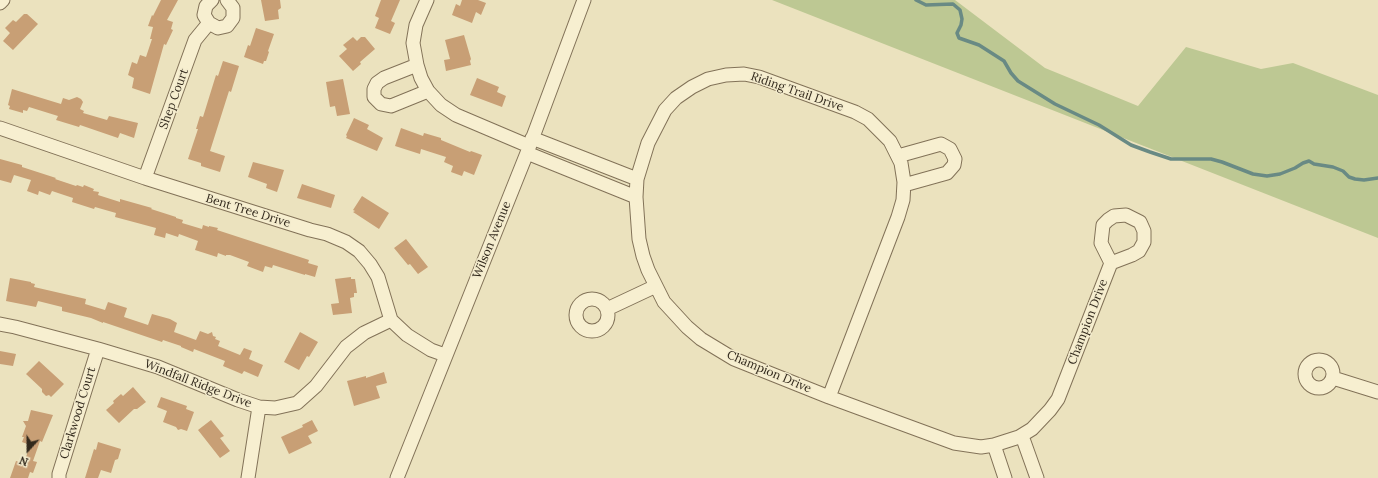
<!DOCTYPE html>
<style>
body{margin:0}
#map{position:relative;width:1378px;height:478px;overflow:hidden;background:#ebe2be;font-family:Lora,serif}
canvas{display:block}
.north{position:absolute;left:8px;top:430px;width:40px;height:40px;-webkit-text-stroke:3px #f3ebcd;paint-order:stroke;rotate:201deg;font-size:11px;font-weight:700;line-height:16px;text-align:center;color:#32291c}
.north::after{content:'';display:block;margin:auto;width:14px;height:18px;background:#32291c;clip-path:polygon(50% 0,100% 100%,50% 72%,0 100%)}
</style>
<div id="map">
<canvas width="1378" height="478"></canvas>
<div class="north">N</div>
</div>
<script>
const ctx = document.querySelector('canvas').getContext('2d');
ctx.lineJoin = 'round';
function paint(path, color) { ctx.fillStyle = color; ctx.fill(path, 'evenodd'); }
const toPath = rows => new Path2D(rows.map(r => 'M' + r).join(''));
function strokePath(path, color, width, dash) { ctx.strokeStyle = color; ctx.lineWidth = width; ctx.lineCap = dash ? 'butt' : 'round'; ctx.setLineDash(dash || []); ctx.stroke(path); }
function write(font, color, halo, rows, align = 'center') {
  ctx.font = font + ' Lora,serif'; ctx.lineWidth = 3; ctx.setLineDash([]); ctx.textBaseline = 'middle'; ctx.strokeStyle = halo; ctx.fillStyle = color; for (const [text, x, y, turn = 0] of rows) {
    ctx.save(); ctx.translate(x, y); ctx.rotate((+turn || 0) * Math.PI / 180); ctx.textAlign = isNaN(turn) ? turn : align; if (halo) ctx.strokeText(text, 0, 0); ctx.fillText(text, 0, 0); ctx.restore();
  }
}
paint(toPath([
 [772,0,955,0,1045,68,1138,106,1186,47,1261,69,1293,63,1378,95,1378,238]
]), '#bdc893');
strokePath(toPath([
 [916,0,926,5,953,4,960,10,962,19,961,25,957,33,959,38,979,45,1004,61,1011,73,1018,81,1055,104,1099,125,1131,145,1150,152,1171,159,1211,159,1222,162,1253,174,1267,176,1280,174,1295,168,1303,163,1309,161,1314,164,1333,167,1343,171,1349,177,1355,179,1364,180,1378,178]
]), '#698a84', 3.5);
paint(toPath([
 [161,0,178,0,167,20,173,22,171,29,173,30,166,45,164,44,150,94,132,88,134,78,128,75,132,62,137,64,140,55,146,57,152,39,150,39,153,27,148,26,152,15,153,16],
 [261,0,280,0,281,8,278,10,279,19,265,21],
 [381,0,400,0,391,21,395,23,390,34,375,28,379,18,375,16],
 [462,0,478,0,486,3,481,15,476,12,472,23,452,15,456,4,460,6],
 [24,14,27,14,38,24,13,50,3,41,10,33,5,28,13,20,16,22],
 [256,28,274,34,268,51,269,52,266,61,264,61,263,64,244,57,248,45,250,46],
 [464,35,471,59,470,61,471,65,446,71,444,60,450,59,445,40],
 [353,37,357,41,361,37,365,37,375,49,360,62,361,64,353,71,339,56,347,49,343,45],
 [223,61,239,66,231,92,229,91,210,151,225,156,220,172,201,166,201,163,188,159,198,129,196,129,200,116,203,117,216,75,218,76],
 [477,78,499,87,497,92,506,96,502,107,470,95],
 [343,79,350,114,337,116,335,106,330,107,326,82],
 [12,89,61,104,63,98,69,100,77,97,81,99,83,102,80,109,84,111,83,113,107,120,109,116,138,123,134,138,120,133,118,138,80,125,79,127,56,120,58,116,29,107,27,111,23,110,23,113,9,109,10,106,8,105],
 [354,118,369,125,367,129,383,138,377,151,346,138,347,136,346,135],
 [401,128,423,136,424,133,441,138,441,140,470,152,471,151,482,155,474,175,464,171,462,176,451,172,453,166,444,162,446,157,421,149,420,154,395,146],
 [0,159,22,165,22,167,56,178,55,179,76,186,77,185,83,187,84,185,94,189,93,191,99,192,98,195,120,202,120,199,152,208,151,209,176,217,176,218,183,220,182,223,202,229,203,225,209,227,209,226,218,228,217,230,309,260,308,263,318,266,315,277,305,274,305,275,273,265,272,268,265,266,263,272,247,266,249,262,230,255,226,255,226,256,218,253,217,257,195,250,198,241,179,234,178,237,166,233,165,238,154,235,156,228,115,217,116,213,95,207,94,209,72,202,73,198,52,191,50,195,39,191,38,195,27,191,31,180,14,175,11,183,0,180],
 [253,162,284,170,277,192,266,188,267,184,248,177],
 [302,184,335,195,331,208,297,198],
 [362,196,389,213,379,229,353,212,355,211,353,210],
 [406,239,428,267,418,274,410,264,408,265,394,248],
 [351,277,351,279,355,279,357,293,354,293,354,297,350,298,352,313,333,315,331,304,339,303,335,279],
 [10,278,31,282,31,283,35,284,34,287,86,299,85,304,105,310,108,302,127,308,124,317,148,325,152,314,170,319,177,323,174,332,196,340,200,331,208,334,212,332,213,336,216,337,215,339,220,341,218,346,240,355,244,348,252,351,249,359,263,365,258,377,244,371,242,374,223,366,225,361,194,349,193,352,181,347,181,346,163,340,162,342,103,322,103,323,91,318,62,311,62,307,38,301,36,307,6,301],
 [300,332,318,342,309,357,307,356,299,370,284,362],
 [0,351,16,354,13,366,0,364],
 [39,361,64,384,51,397,49,395,46,396,42,392,42,389,26,374],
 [384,372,387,383,376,386,380,398,354,406,347,381,366,376,366,378],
 [133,387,146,402,137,409,134,409,119,423,106,410,114,403,113,401,121,394,123,396],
 [161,397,187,406,186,409,194,412,187,431,181,429,178,430,176,427,163,422,167,411,157,407],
 [31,410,53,415,42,442,40,441,33,461,37,462,33,473,30,472,28,478,10,478,16,461,24,463,30,445,22,442,24,437,22,437,26,426,23,421,28,421],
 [211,420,224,436,220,438,230,451,220,458,198,430],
 [312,420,318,431,308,436,312,443,289,454,281,437,303,427,302,425],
 [98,442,121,449,118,459,115,460,111,473,101,470,98,478,85,478,94,449,96,450]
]), '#c89f75');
const minor = toPath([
 [212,0,206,6,204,15,209,23,218,28,227,26,233,18,233,8,227,0],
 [427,0,416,25,413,43,417,65,421,78,428,91,441,105,456,115,529,146],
 [0,3,3,0],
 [417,65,384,78,377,83,374,89,374,97,381,104,391,106,428,91],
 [0,128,145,178,310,230,327,234,346,242,359,251,370,264,378,277,391,320,407,335,431,350,445,355],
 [532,138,637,179],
 [527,153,636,197],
 [898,156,941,144,950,149,955,159,954,165,947,173,904,185],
 [145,178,195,40,209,23],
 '576 315a16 16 0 1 1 32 0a16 16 0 1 1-32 0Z',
 [607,309,656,286],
 [0,324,15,327,98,349,158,367,238,400,259,407,275,408,297,403,316,386,346,347,364,333,391,320],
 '1305 374a14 14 0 1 1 28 0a14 14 0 1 1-28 0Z',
 [1333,378,1378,392],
 [829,397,898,217,903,200,904,182,901,163,890,141,868,119,855,112,759,77,744,74,726,75,708,79,692,87,676,98,665,110,648,143,637,179,636,197,639,239,643,256,648,270,664,302,687,327,701,339,734,359,829,397,954,443,981,447,994,445,1019,437,1032,429,1050,410,1058,399,1111,263,1101,243,1103,225,1108,220,1114,216,1126,215,1140,222,1144,231,1144,242,1139,251,1132,255,1111,263],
 [1022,436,1037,478],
 [994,445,1005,478],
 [59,478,59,474,98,349],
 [248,478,259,407],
 [397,478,527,153,584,0]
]);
strokePath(minor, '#827258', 15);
strokePath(minor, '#f7efd0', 13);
write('12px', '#32291c', '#f3ebcd', [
 ["Riding Trail Drive",797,92,19],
 ["Shep Court",174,99,-70],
 ["Bent Tree Drive",248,211,17],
 ["Wilson Avenue",492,240,-68],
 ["Champion Drive",1088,322,-69],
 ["Champion Drive",769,372,23],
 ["Windfall Ridge Drive",198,384,21],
 ["Clarkwood Court",78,413,-73]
]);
</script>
